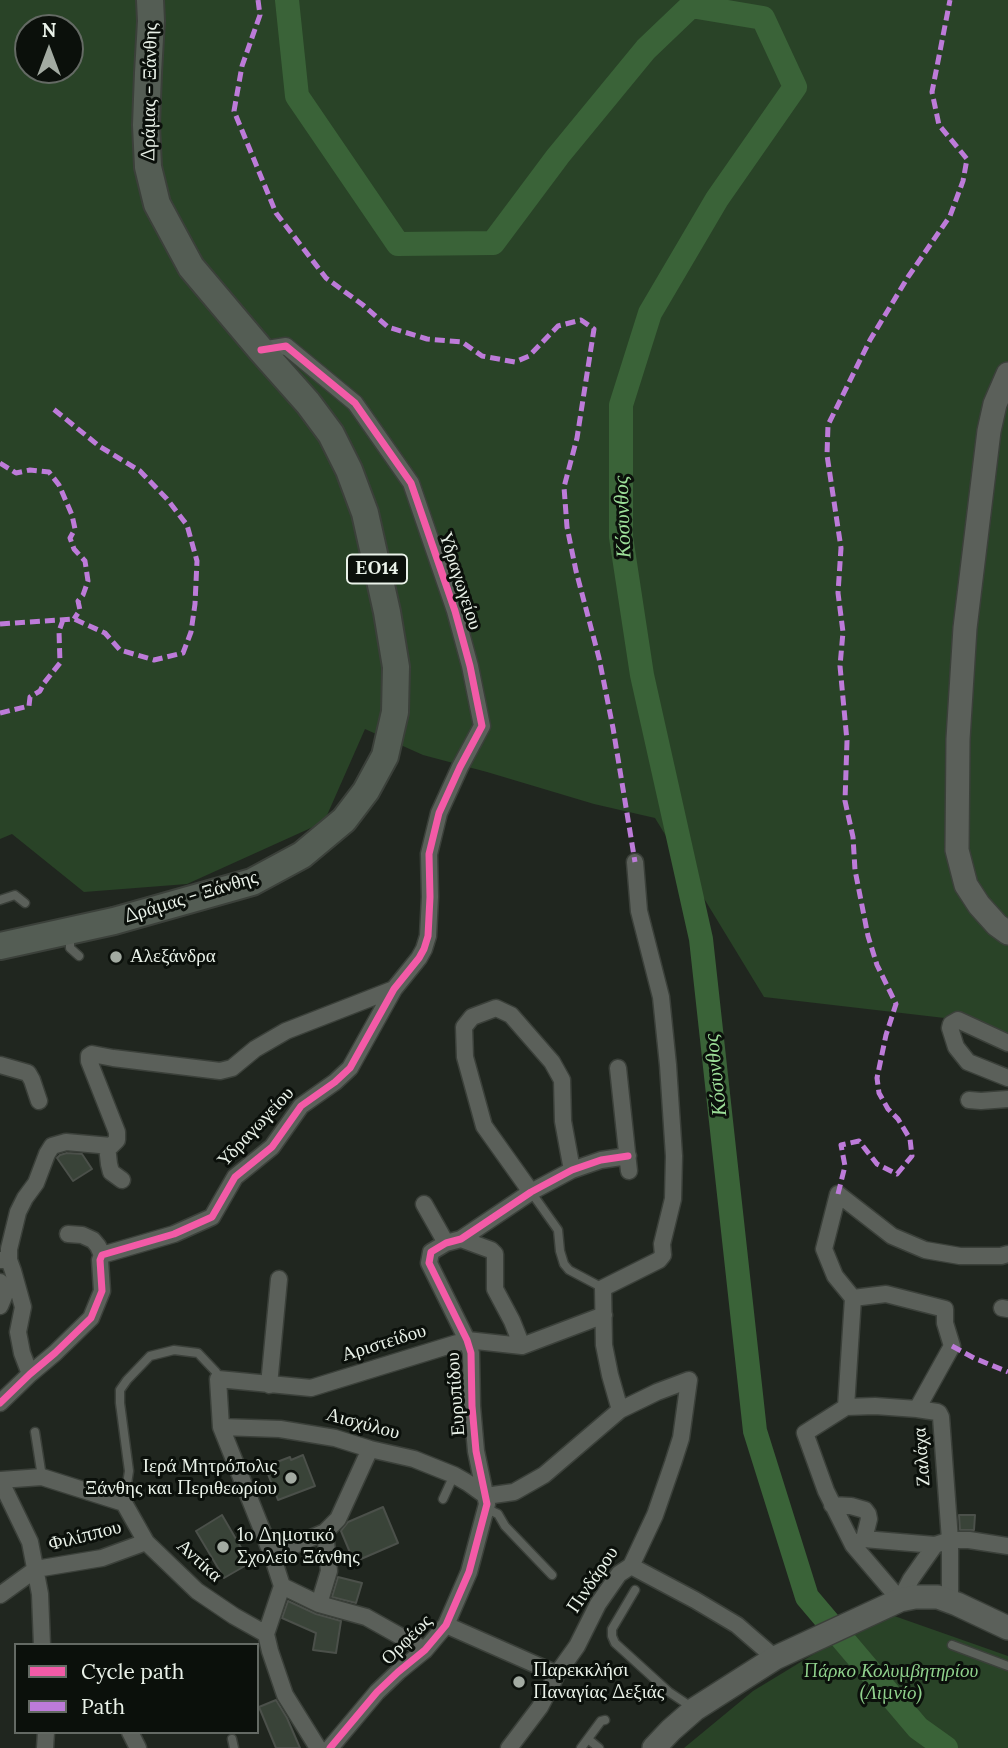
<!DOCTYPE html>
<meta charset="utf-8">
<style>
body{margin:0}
#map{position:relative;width:1008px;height:1748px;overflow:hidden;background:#20261f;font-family:Lora,serif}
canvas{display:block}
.legend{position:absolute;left:14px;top:1643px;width:245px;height:91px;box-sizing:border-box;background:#0b100b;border:2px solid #646a64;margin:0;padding:9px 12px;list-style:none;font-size:21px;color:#eaf2e9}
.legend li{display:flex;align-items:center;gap:14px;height:35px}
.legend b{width:35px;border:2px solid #646a64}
.north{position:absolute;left:14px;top:14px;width:70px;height:70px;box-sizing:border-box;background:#0b100b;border:2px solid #646a64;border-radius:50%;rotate:0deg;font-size:19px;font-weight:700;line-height:28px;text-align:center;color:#eaf2e9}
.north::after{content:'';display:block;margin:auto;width:24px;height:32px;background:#a3aba2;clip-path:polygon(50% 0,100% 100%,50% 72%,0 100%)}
</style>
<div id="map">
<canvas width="1008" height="1748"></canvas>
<ul class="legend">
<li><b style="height:9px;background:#f35aa7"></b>Cycle path</li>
<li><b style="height:9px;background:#bd7bd9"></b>Path</li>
</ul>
<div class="north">N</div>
</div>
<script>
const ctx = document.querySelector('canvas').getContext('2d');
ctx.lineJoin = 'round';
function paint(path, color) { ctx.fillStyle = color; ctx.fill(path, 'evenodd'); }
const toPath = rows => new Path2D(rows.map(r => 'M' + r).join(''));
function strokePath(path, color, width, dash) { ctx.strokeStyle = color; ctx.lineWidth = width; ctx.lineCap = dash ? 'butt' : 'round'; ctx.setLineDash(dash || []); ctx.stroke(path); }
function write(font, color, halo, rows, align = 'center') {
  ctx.font = font + ' Lora,serif'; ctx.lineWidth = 6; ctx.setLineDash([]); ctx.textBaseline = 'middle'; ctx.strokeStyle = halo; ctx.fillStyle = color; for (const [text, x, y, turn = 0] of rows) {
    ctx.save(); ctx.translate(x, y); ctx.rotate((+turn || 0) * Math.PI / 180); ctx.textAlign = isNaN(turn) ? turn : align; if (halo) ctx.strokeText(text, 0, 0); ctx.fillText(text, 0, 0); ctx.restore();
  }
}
paint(toPath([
 [0,0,1008,0,1008,1035,979,1022,764,997,655,818,594,804,487,772,423,755,365,729,324,822,187,884,84,892,12,834,0,839],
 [28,28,70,28,70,70,28,70],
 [883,1612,1008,1656,1008,1748,684,1748,753,1691]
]), '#294327');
strokePath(toPath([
 [287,0,297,96,398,244,493,243,558,156,646,49,691,6,763,18,795,87,717,199,650,313,621,405,621,537,642,675,701,939,755,1431,807,1597,918,1728,946,1748]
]), '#3a6338', 24);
const building = toPath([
 [67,1153,82,1154,92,1169,73,1181,57,1158,60,1155,67,1153],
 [303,1455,315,1486,278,1500,266,1469,278,1465,277,1462,290,1457,291,1460,303,1455],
 [383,1507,398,1543,354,1562,341,1531,348,1522,383,1507],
 [222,1515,250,1563,224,1578,196,1531,222,1515],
 [959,1515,975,1515,974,1530,960,1530,959,1515],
 [338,1577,362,1583,356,1603,332,1597,338,1577],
 [288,1601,316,1614,341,1621,336,1653,313,1650,316,1633,282,1618,288,1601],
 [276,1700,287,1718,300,1748,276,1748,259,1707,276,1700]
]);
paint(building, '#394338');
strokePath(building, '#4b504a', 2);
const lane = toPath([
 [0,900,15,895,25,903],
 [74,935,70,942,70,948,79,956],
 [531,1192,558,1230,560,1251,564,1264,569,1270,603,1288],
 [35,1432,42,1477],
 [443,1499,454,1475],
 [124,1503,129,1471,120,1403,120,1390,127,1380,150,1356,174,1350,198,1353,216,1372,218,1379],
 [485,1508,498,1514,505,1526,552,1575],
 [635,1590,612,1629,612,1636,615,1643,669,1692,693,1708],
 [952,1645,1008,1666],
 [232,1739,234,1748],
 [588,1739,599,1748],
 [581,1748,601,1721,605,1720]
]);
const street = toPath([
 [1008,1043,958,1020,951,1024,950,1028,956,1047,968,1062,1008,1078],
 [0,1065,28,1073,32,1080,39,1101],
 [618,1068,629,1171],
 [969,1100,981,1101,1008,1099],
 [107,1146,109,1164,111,1172,122,1180],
 [531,1192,484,1126,465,1057,464,1027,472,1017,496,1008,511,1015,552,1062,562,1080,563,1121,572,1170],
 [424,1204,446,1243],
 [68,1234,82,1235,93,1240,98,1246,102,1255],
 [461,1239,491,1250,495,1254,495,1289,512,1321,522,1346],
 [0,1260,9,1260,13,1271,23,1307,18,1332,22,1353,30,1374],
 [9,1260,9,1249,18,1212,25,1198,36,1183,47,1154,52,1146,66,1142,111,1146,117,1140,117,1132,89,1061,89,1056,92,1054,113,1058,220,1071,232,1068,255,1049,286,1031,394,989],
 [0,1282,5,1294,0,1306],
 [1002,1308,1008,1309],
 [269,1385,279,1279],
 [0,1403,30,1374,55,1353,91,1318,102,1291,100,1260,102,1255,174,1234,212,1217,235,1177,272,1147,301,1106,335,1082,350,1068,394,989,419,958,424,949,428,936,430,897,429,854,439,813,460,767,482,726,470,666,455,611,411,483,355,403,286,346,261,350],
 [846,1407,853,1298],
 [917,1409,875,1406,846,1407,805,1433,826,1491,853,1545,900,1600,911,1579,935,1545,950,1540,969,1540,1008,1546],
 [620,1410,610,1375,604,1345,603,1288,659,1260,663,1255,662,1244,673,1199,674,1156,668,1065,661,997,639,911,635,862],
 [221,1427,280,1429,335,1438,370,1449,414,1459,454,1475,468,1483,486,1496],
 [0,1480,42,1477,124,1503,146,1542,197,1591,234,1616,266,1634,270,1651,285,1695,318,1748],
 [0,1480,30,1542,40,1594,42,1645],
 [486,1496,514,1492,544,1475,620,1410,657,1392,689,1380,681,1438,673,1463,655,1515,631,1566,619,1574,598,1604,577,1646,557,1674,540,1707,509,1748],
 [832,1505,851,1506,865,1510,868,1514,869,1519,864,1539],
 [853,1545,864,1539,935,1545],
 [272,1555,325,1532,338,1519,370,1449],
 [631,1566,695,1600,737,1625,775,1658],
 [282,1586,272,1555,221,1427,218,1379,311,1388,467,1340,522,1346,604,1315],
 [282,1586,319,1604,366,1617,425,1650],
 [0,1595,36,1569,102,1558,146,1542],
 [950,1602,950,1540,941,1417,939,1413,937,1412,917,1409,952,1346,945,1323,945,1309,886,1294,853,1298,835,1276,824,1249,838,1194,892,1236,925,1250,960,1256,1001,1256,1008,1254],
 [319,1604,329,1571,325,1532],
 [446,1625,557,1674],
 [266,1634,282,1586],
 [130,1732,138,1748],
 [45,1748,46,1732],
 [330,1748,377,1692,398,1672,425,1650,446,1625,469,1572,487,1504,476,1451,472,1406,471,1353,467,1340,429,1263,431,1252,446,1243,461,1239,531,1192,572,1170,601,1160,628,1156]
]);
const secondary = toPath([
 [1008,374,995,404,989,431,965,628,958,739,957,850,966,885,979,905,997,925,1008,933],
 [654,1748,671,1730,695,1709,775,1658,900,1600,915,1597,938,1597,957,1604,1008,1628]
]);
const primary = toPath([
 [0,946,114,921,252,882,302,855,344,820,366,791,385,756,395,712,396,667,387,612,365,513,349,470,331,434,308,403,261,350,191,267,157,204,148,167,146,125,148,73,151,21,150,0]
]);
strokePath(lane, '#3b403a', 11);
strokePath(street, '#3b403a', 19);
strokePath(secondary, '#3b403a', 26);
strokePath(primary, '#3b403a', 30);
strokePath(lane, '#5b605a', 8);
strokePath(street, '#5b605a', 16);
strokePath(secondary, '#5b605a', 23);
strokePath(primary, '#545d54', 26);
strokePath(toPath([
 [258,0,260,15,242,66,234,111,276,213,326,278,363,305,388,327,427,339,462,342,482,356,515,362,529,356,558,326,581,320,594,329,577,438,564,487,567,527,576,571,599,658,613,728,635,862],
 [0,463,16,473,30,470,49,472,59,485,72,515,75,529,70,538,74,549,85,561,88,581,83,595,78,601,80,610,74,619],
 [0,624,74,619,105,633,120,650,154,660,183,653,191,632,195,604,197,561,187,525,167,499,140,471,99,446,51,407],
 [0,713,29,706,30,697,40,691,44,683,60,663,59,631,63,620],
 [838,1194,845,1166,841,1145,859,1141,877,1164,897,1174,912,1156,910,1139,898,1119,888,1109,879,1093,877,1078,886,1035,896,1004,877,965,868,936,855,870,853,837,845,801,847,741,840,666,843,632,838,593,841,548,827,455,828,425,870,340,908,277,950,216,963,181,967,159,939,125,932,92,950,0],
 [952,1346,974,1358,1008,1372]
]), '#bd7bd9', 5, [10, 5]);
strokePath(toPath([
 [0,1403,30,1374,55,1353,91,1318,102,1291,100,1260,102,1255,174,1234,212,1217,235,1177,272,1147,301,1106,335,1082,350,1068,394,989,419,958,424,949,428,936,430,897,429,854,439,813,460,767,482,726,470,666,455,611,411,483,355,403,286,346,261,350],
 [330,1748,377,1692,398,1672,425,1650,446,1625,469,1572,487,1504,476,1451,472,1406,471,1353,467,1340,429,1263,431,1252,446,1243,461,1239,531,1192,572,1170,601,1160,628,1156]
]), '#f35aa7', 7);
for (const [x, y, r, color] of [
 [116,957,7,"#a3aba2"],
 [291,1478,7,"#a3aba2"],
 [223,1547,7,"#a3aba2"],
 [519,1682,7,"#a3aba2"]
]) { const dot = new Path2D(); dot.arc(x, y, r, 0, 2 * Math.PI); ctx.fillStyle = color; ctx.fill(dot); strokePath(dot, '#0b100b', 2.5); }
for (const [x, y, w] of [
 [377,569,60]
]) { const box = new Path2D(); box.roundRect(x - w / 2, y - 14.5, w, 29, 5); ctx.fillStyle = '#0b100b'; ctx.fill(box); strokePath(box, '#eaf2e9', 2); }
write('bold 18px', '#eaf2e9', null, [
 ["ΕΟ14",377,569]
]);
write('19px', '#eaf2e9', '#0b100b', [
 ["Δράμας - Ξάνθης",150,92,-89],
 ["Υδραγωγείου",460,581,72],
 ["Δράμας - Ξάνθης",191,897,-17],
 ["Υδραγωγείου",256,1127,-47],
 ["Αριστείδου",384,1343,-17],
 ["Ευρυπίδου",456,1394,-94],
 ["Αισχύλου",363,1424,15],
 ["Ζαλάχα",922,1457,-94],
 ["Φιλίππου",85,1536,-14],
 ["Αντίκα",199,1561,42],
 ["Πινδάρου",593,1580,-56],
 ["Ορφέως",407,1640,-45]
]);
write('19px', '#eaf2e9', '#0b100b', [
 ["Αλεξάνδρα",130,957],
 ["Ιερά Μητρόπολις",277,1467,"right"],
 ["Ξάνθης και Περιθεωρίου",277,1489,"right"],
 ["1ο Δημοτικό",237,1536],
 ["Σχολείο Ξάνθης",237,1558],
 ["Παρεκκλήσι",533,1671],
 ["Παναγίας Δεξιάς",533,1693]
], 'left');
write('italic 19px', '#90d28d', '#0b100b', [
 ["Πάρκο Κολυμβητηρίου",891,1672],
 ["(Λιμνίο)",891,1694]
]);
write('italic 21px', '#9cde98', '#0b100b', [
 ["Κόσυνθος",623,517,-92],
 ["Κόσυνθος",716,1075,-96]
]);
</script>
